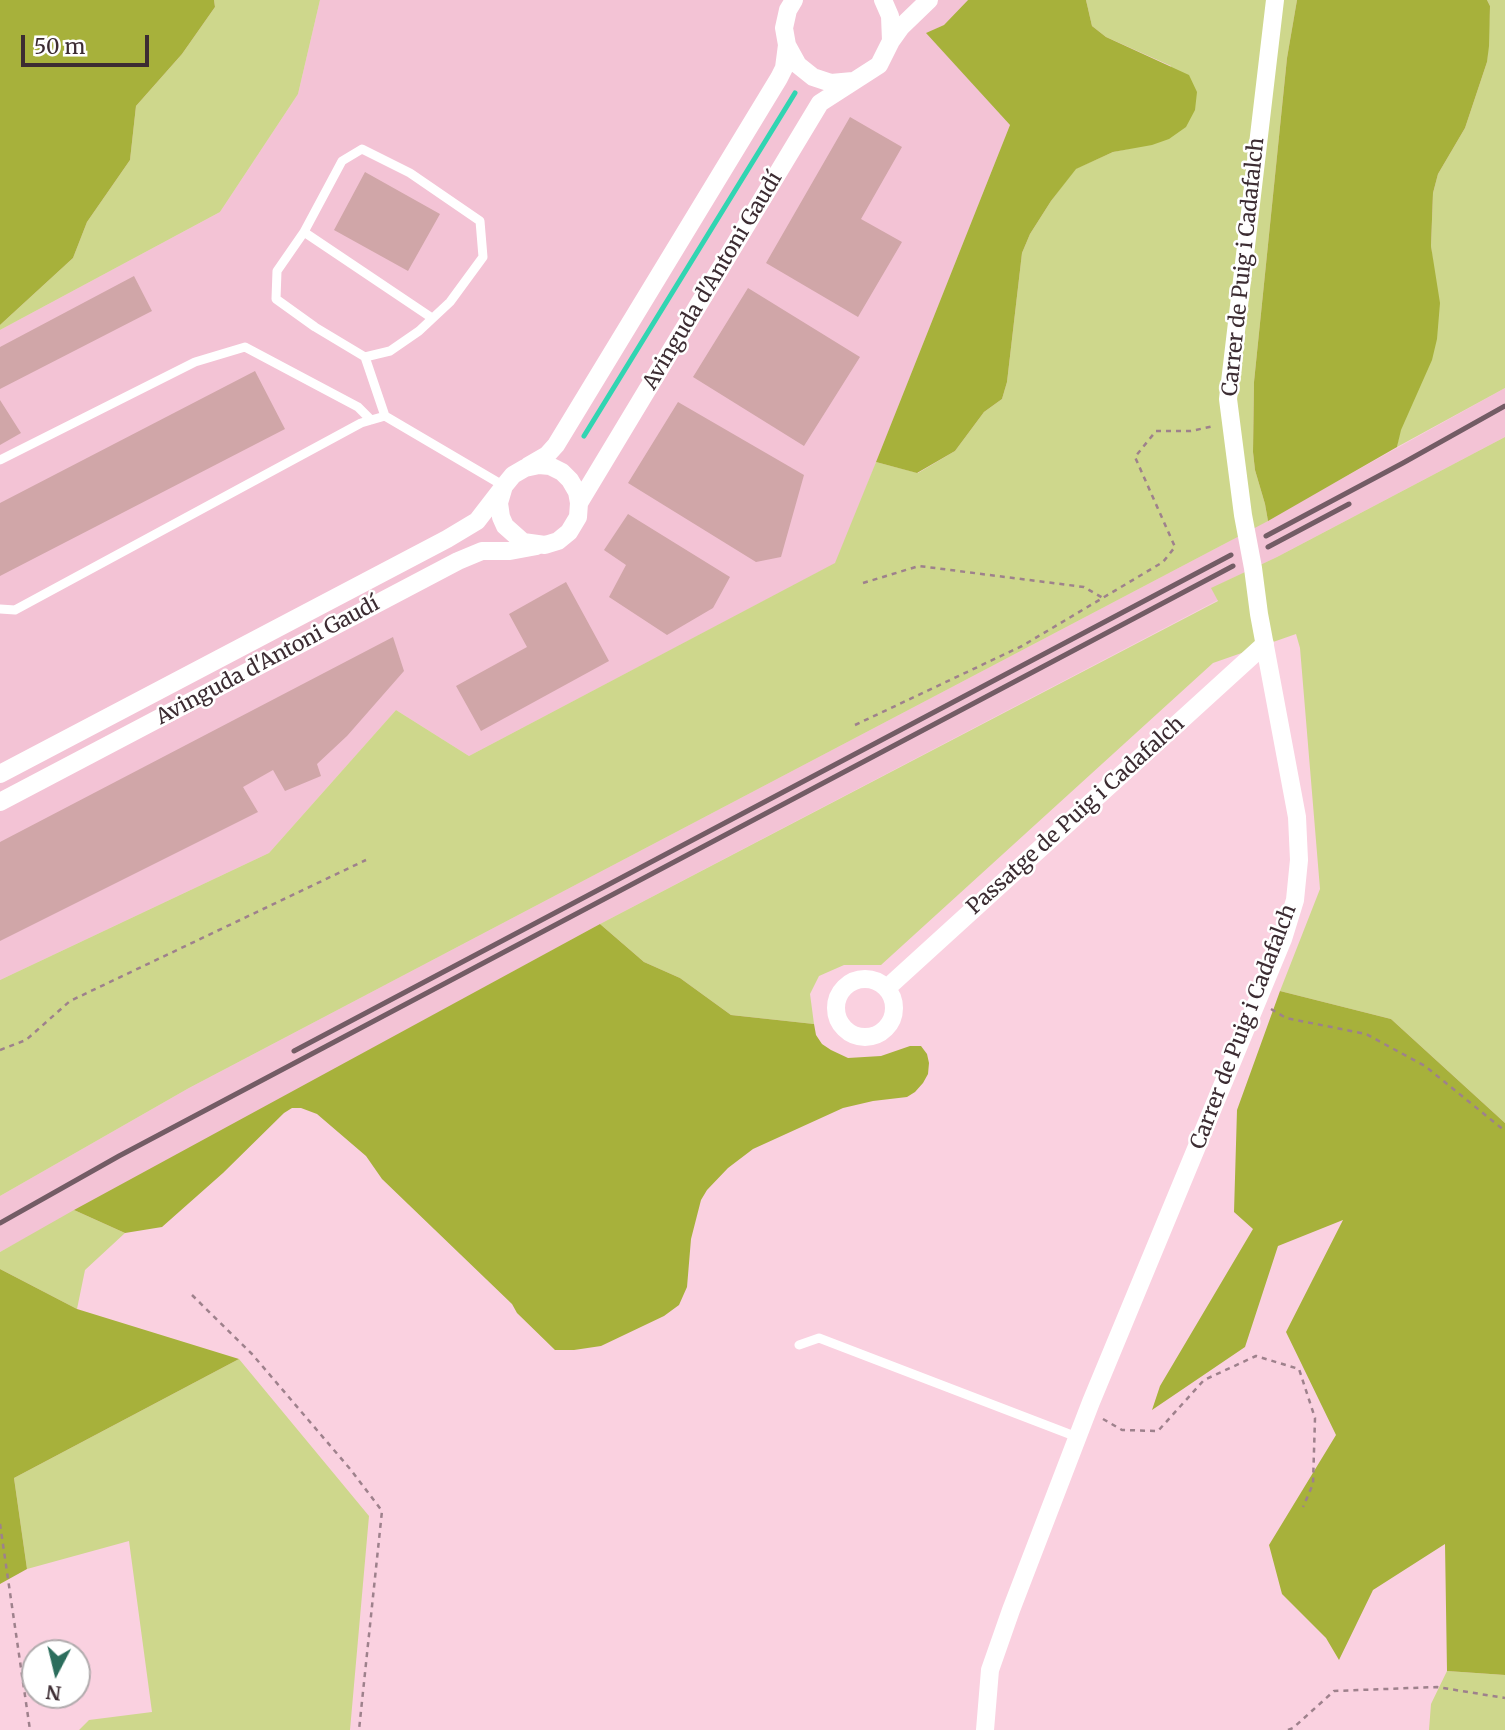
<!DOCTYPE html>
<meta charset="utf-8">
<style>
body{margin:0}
#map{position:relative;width:1505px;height:1730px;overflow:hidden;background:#fad1e0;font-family:Merriweather,serif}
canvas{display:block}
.north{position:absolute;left:21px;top:1639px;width:70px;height:70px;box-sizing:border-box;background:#fff;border:2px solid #b1abad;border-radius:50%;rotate:187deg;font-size:19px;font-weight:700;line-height:28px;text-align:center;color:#3c2c32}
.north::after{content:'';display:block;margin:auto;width:24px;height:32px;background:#2b6d5c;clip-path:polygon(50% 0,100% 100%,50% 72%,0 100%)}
.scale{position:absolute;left:21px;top:35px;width:128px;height:32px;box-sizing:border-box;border:4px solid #3c2c32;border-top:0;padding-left:9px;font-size:21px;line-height:24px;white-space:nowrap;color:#3c2c32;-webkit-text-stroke:5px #fff;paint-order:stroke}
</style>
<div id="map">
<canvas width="1505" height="1730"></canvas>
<div class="north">N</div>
<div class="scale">50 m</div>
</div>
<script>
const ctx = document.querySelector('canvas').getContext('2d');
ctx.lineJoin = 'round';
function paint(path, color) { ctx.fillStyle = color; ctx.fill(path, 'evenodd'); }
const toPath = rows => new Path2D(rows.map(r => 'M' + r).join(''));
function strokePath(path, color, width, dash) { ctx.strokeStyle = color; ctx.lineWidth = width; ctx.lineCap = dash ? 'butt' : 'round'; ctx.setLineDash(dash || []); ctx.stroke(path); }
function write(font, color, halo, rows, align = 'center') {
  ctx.font = font + ' Merriweather,serif'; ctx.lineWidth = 5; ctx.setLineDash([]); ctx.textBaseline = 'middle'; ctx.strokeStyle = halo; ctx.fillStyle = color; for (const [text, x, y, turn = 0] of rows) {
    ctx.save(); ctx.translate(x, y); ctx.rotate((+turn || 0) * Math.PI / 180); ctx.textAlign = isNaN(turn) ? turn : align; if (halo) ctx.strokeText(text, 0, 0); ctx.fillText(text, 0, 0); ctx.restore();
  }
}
paint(toPath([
 [320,0,968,0,944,25,927,33,1010,125,836,563,469,756,396,710,269,853,0,980,0,330,220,212,298,94],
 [1505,388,1505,437,1277,557,1212,588,1218,600,600,924,0,1252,0,1196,189,1088,1226,543]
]), '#f3c3d5');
paint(toPath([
 [214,0,320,0,298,94,220,212,0,330,0,325,73,258,87,222,130,160,136,106,182,54,215,7],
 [1086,0,1297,0,1287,58,1254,382,1253,452,1255,470,1265,504,1268,521,189,1088,0,1196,0,980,269,853,396,710,469,756,835,563,876,462,918,473,955,451,984,412,1002,399,1007,382,1022,253,1030,234,1051,201,1075,169,1113,152,1132,148,1171,66,1106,37,1092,26],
 [1487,0,1505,0,1505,388,1397,447,1400,430,1416,393,1433,263,1431,246,1433,193,1438,174,1465,128,1487,62,1490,6],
 [1505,437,1505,1123,1391,1019,1280,991,1320,889,1300,648,1296,634,1213,663,881,965,844,965,819,976,810,994,814,1024,731,1015,680,978,644,962,600,924,1218,601,1211,588,1277,557],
 [74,1210,125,1233,85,1270,77,1309,0,1269,0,1252],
 [239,1359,369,1516,350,1730,79,1730,89,1720,152,1712,129,1541,27,1569,14,1478],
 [1447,1671,1505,1675,1505,1730,1429,1730,1431,1704]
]), '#ced78c');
paint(toPath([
 [0,0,214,0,215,7,182,54,136,106,130,160,87,222,73,258,0,325],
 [968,0,1086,0,1092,26,1106,37,1189,75,1197,92,1195,110,1186,127,1169,139,1152,145,1113,152,1076,169,1051,201,1030,234,1022,253,1007,382,1002,399,984,412,955,451,917,473,876,462,1010,125,926,33,944,25],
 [1297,0,1487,0,1490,6,1489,46,1487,62,1465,128,1438,174,1433,193,1431,246,1440,303,1437,339,1432,360,1401,430,1397,447,1268,521,1265,504,1255,470,1253,452,1254,382,1287,58],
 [600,924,644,962,680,978,731,1015,814,1024,816,1035,822,1044,831,1050,848,1058,881,1056,910,1046,921,1046,927,1054,929,1063,928,1074,923,1083,915,1092,907,1097,873,1101,843,1108,753,1149,728,1168,707,1190,701,1200,691,1239,687,1287,679,1305,664,1316,601,1346,574,1350,555,1350,517,1313,512,1304,382,1179,366,1156,317,1114,301,1108,292,1108,284,1113,223,1173,162,1227,125,1233,74,1210],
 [1280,991,1391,1019,1505,1123,1505,1675,1447,1671,1445,1544,1373,1590,1339,1660,1326,1638,1282,1594,1269,1545,1336,1435,1286,1332,1343,1220,1278,1246,1245,1347,1152,1410,1160,1386,1253,1229,1234,1212,1237,1110],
 [0,1269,77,1309,239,1359,14,1478,27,1569,0,1584]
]), '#a7b13b');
strokePath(toPath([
 [584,436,795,93]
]), '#31d5b2', 5);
paint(toPath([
 [850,117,902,147,861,219,902,242,858,317,766,263],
 [365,172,440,214,408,271,334,230],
 [134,276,152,311,0,389,0,347],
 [748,288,860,357,804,446,693,377],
 [255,371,285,429,0,576,0,503],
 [0,400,21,433,0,445],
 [678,402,804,475,781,557,756,562,628,483],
 [628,514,730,577,713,608,667,635,609,597,626,565,604,550],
 [566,582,609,661,481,731,456,686,527,647,509,614],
 [393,637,404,671,347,736,317,764,321,776,285,791,273,770,243,787,258,812,0,941,0,842]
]), '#d0a6a8');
strokePath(toPath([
 [863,583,919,566,1084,587,1103,598],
 [855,725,1022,646,1163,562,1175,547,1135,457,1156,431,1191,431,1214,426],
 [1271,1009,1286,1018,1366,1034,1425,1066,1505,1131],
 [0,1050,26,1040,70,1001,366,860],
 [192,1295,252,1354,351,1470,382,1511,359,1730],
 [1103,1419,1122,1430,1158,1431,1204,1380,1256,1356,1299,1369,1315,1418,1313,1484,1303,1507],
 [0,1524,30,1730],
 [1288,1730,1293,1728,1334,1691,1437,1687,1505,1698]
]), '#9e818c', 2.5, [5, 5]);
strokePath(toPath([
 [304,232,432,318],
 [365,357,390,351,419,331,450,302,483,257,480,221,410,173,362,149,342,161,304,232,277,271,276,299,315,327,365,357,385,416,504,486],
 [0,460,195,362,245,347,358,407,371,420],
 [0,609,15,610,361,423,385,416],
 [799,1345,819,1338,1077,1437]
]), '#fff', 9);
strokePath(toPath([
 [883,0,890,16,891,41],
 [787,45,798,65,813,77,831,83,853,81],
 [528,466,547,455,556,445,779,78,784,68,787,45,784,28,788,10,794,0],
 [579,503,820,103,879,65,891,41,901,27,929,0],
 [0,774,447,539,477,521,504,486,513,475,525,468,539,465,550,466,562,472,570,480,577,492,579,503,578,517,569,532,558,541,545,545,523,542,505,526,501,517,499,503,504,486],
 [0,802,458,561,482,551,510,551,537,546],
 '836 1008a29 29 0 1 1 58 0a29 29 0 1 1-58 0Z',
 [887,988,1265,644],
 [985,1730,990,1670,1011,1610,1091,1402,1283,939,1295,900,1299,860,1297,817,1259,614,1253,568,1243,515,1228,399,1275,0]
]), '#fff', 18);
strokePath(toPath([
 [1266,536,1403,463,1505,406],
 [1268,547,1349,504],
 [294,1051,1231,555],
 [0,1223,119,1156,1233,566]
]), '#735c65', 5);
write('21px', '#3c2c32', '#fff', [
 ["Carrer de Puig i Cadafalch",1244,267,-84],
 ["Avinguda d'Antoni Gaudí",713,281,-59],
 ["Avinguda d'Antoni Gaudí",268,661,-28],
 ["Passatge de Puig i Cadafalch",1076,816,-42],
 ["Carrer de Puig i Cadafalch",1244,1027,-69]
]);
</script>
